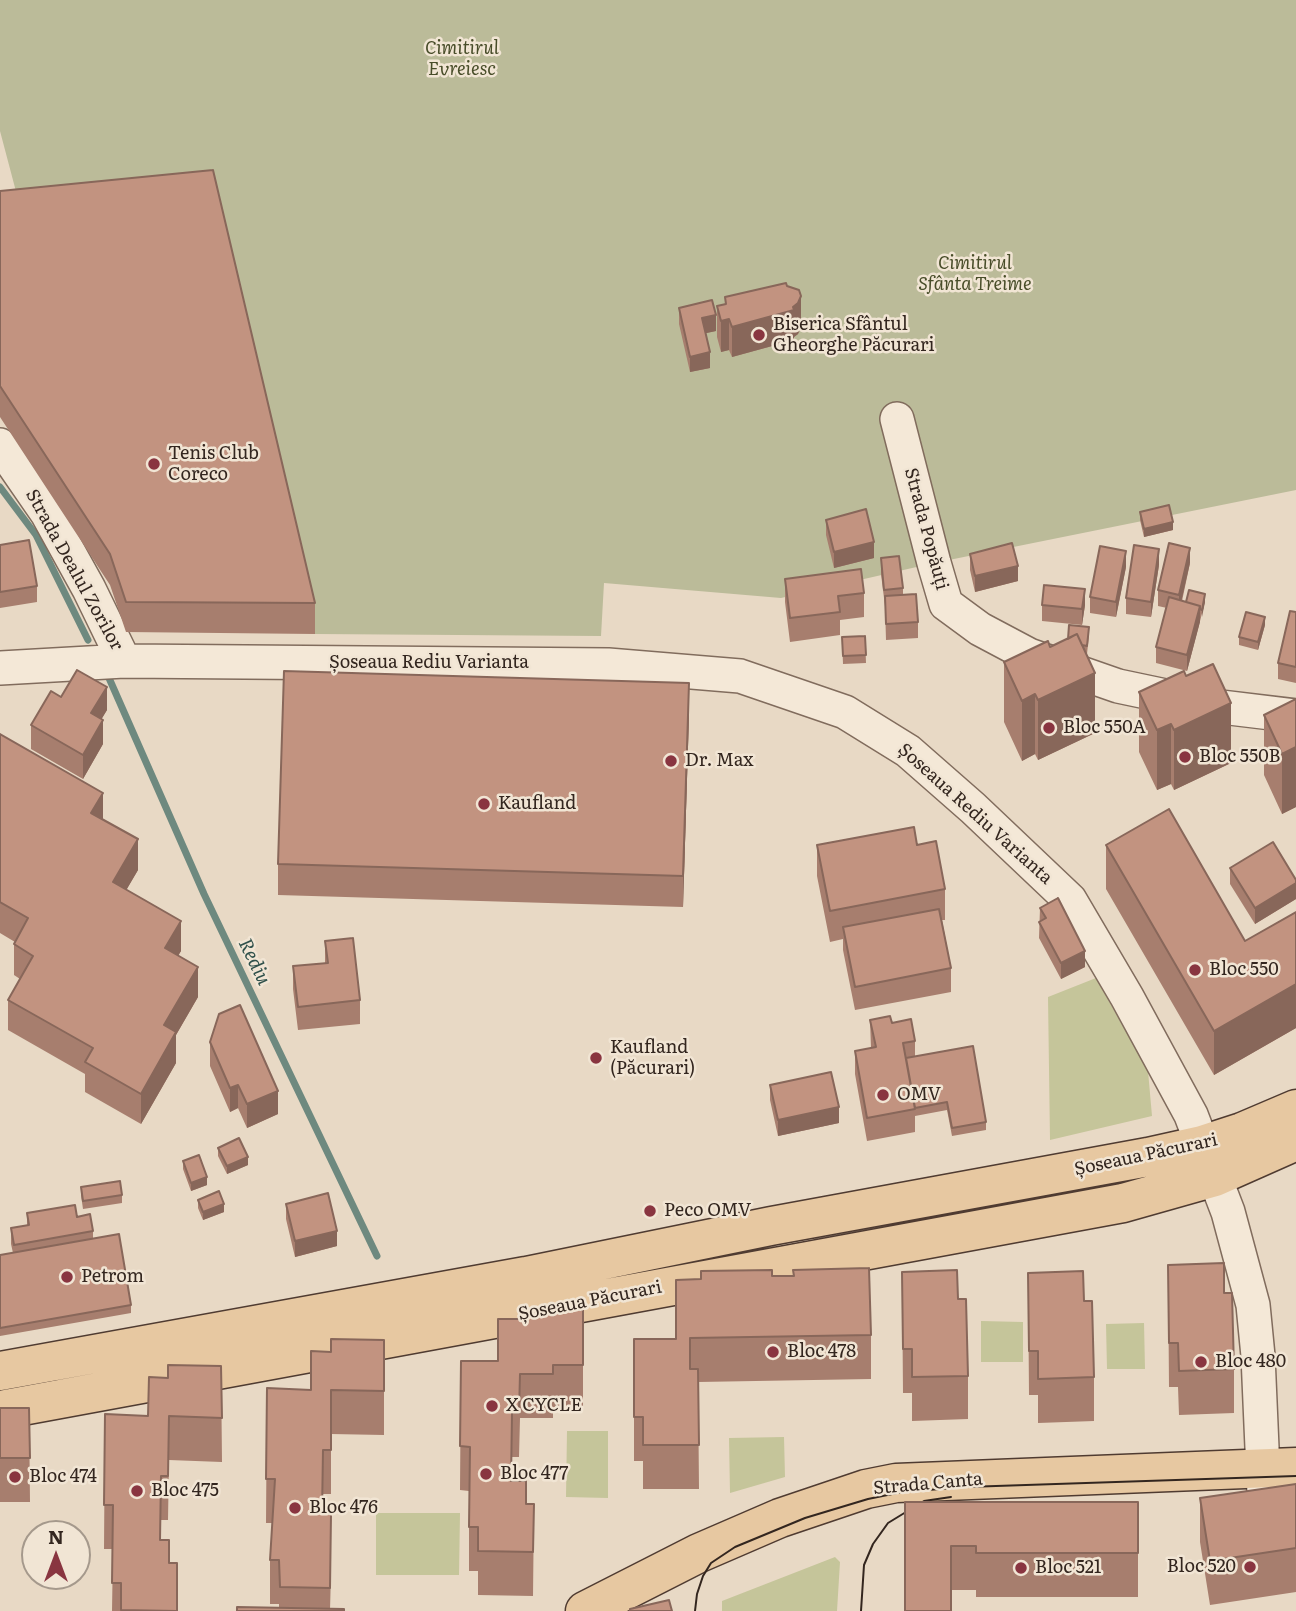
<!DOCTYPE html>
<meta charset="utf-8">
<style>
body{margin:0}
#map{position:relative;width:1296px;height:1611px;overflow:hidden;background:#e8d9c5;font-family:Literata,serif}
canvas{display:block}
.north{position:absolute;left:21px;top:1520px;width:70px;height:70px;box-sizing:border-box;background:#f1e5d4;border:2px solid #a5998c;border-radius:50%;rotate:0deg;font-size:19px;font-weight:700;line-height:28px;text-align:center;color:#33261f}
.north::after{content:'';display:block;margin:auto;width:24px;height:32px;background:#893540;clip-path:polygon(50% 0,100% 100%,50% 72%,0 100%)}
</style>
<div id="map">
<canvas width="1296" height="1611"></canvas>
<div class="north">N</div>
</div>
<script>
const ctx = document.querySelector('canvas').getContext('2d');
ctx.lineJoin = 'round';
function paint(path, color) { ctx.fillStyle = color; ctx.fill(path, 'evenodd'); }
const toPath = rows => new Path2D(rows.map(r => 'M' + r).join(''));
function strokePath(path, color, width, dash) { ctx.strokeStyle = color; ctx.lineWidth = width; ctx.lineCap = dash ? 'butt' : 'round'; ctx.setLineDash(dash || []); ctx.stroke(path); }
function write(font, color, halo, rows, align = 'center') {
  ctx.font = font + ' Literata,serif'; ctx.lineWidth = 5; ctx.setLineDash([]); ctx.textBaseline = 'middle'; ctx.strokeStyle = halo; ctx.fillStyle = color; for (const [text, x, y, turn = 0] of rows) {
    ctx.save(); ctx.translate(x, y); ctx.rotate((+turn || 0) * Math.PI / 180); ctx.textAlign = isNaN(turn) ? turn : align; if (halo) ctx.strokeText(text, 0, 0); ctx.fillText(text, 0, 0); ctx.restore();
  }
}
paint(toPath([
 [1096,978,1148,1071,1152,1116,1050,1140,1048,997],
 [981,1321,1023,1322,1023,1362,981,1362],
 [1144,1323,1145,1369,1107,1369,1106,1324],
 [567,1431,608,1431,608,1498,566,1497],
 [784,1437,785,1477,730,1493,729,1438],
 [376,1513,460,1513,459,1575,376,1575],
 [835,1557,840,1562,837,1611,722,1611,722,1601]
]), '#c5c59a');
paint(toPath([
 [0,0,1296,0,1296,490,934,563,781,598,604,583,601,636,315,634,213,201,23,218,0,131]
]), '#bb9');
strokePath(toPath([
 [0,487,36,535,88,640],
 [109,678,204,894,377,1256]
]), '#6e897f', 7);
const minor = toPath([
 [897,419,934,563,946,604,980,629,1029,655,1118,686,1213,706,1296,716],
 [0,445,47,513,89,589,124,661],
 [0,668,124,661,608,665,740,676,845,712,908,751,973,808,1070,900,1127,997,1191,1115,1228,1212,1253,1305,1258,1356,1264,1494]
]);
const major = toPath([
 [0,1371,526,1276,771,1226,1148,1157,1202,1145,1242,1132,1296,1109],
 [0,1410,1123,1203,1215,1177,1296,1141],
 [585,1611,699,1553,780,1518,866,1489,896,1483,1296,1467]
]);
strokePath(minor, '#816c5d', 36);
strokePath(major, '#4f3b31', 41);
strokePath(minor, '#f4e8d7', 33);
strokePath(major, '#e7c8a1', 38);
strokePath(toPath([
 [695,1611,697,1594,703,1576,711,1563,735,1547,805,1518,868,1499,902,1492,966,1487,1296,1476],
 [861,1611,864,1565,873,1544,888,1523,924,1501,951,1497]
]), '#33261f', 2);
paint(toPath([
 [0,191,315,603,315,634,126,632,110,585,0,417],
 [725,297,801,327,798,334,794,337,794,340,732,357,729,350,721,352,717,337,717,306,725,304],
 [679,308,716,331,706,333,710,368,690,372,679,324],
 [1140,512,1173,530,1144,537,1140,520],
 [826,520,874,558,834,568,826,535],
 [0,545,37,586,37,602,0,608],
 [970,554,1018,581,975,592,970,570],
 [881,558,903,588,903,595,918,622,918,638,886,640,885,606,881,574],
 [1190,563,1182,601,1186,602,1205,602,1187,671,1156,663,1156,647,1167,608,1158,606,1158,590],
 [1159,565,1151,617,1126,614,1126,598],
 [1126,567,1116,617,1090,613,1090,597],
 [785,579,864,593,864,617,840,620,840,635,790,642,785,602],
 [1042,605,1085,605,1082,625,1042,621],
 [1296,612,1296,683,1278,679,1278,663],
 [1265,625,1258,650,1239,645,1239,637],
 [1089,635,1087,654,1086,654,1095,733,1038,760,1035,754,1022,761,1004,722,1004,662],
 [865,636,866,663,843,664,842,637],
 [1139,692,1231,763,1174,790,1171,784,1157,790,1139,752],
 [61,697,107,710,101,719,103,744,83,779,31,749,31,725],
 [1296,699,1296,807,1282,814,1264,775,1264,715],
 [689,714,683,907,278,895,278,864],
 [0,734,103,819,138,870,126,890,181,951,178,955,198,997,176,1035,176,1063,141,1124,85,1092,85,1074,8,1030,8,1000,20,979,14,975,14,944,15,942,0,933],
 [817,845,917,845,945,889,945,920,942,920,951,968,951,992,855,1010,843,950,843,939,830,942,817,876],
 [1106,845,1245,941,1296,912,1296,1028,1214,1075,1106,889],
 [1230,868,1296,880,1296,899,1255,924,1230,884],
 [1040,908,1085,967,1061,979,1039,938],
 [325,941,360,1000,360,1024,298,1030,293,989,293,966,325,963],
 [870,1020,892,1023,915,1041,915,1056,986,1122,986,1130,952,1136,947,1110,915,1116,915,1132,867,1141,855,1074,855,1051,871,1048],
 [210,1042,278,1114,247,1128,238,1108,230,1112,210,1066],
 [770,1085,839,1123,778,1136,770,1100],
 [218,1148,248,1165,227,1174,218,1156],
 [183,1161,207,1185,191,1191,183,1169],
 [81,1187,122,1195,122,1203,83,1209,81,1195],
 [198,1200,224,1212,203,1220,198,1208],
 [286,1204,337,1246,295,1257,286,1219],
 [27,1213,77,1217,93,1231,93,1239,131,1305,131,1313,0,1336,0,1255,13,1253,11,1244,11,1228,27,1225],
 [1168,1265,1224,1293,1234,1369,1234,1413,1179,1415,1178,1387,1169,1387],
 [902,1272,958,1299,968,1376,968,1419,912,1421,912,1393,903,1393],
 [1028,1273,1084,1301,1094,1377,1094,1421,1038,1423,1038,1395,1029,1395],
 [772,1276,871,1335,871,1379,698,1382,699,1489,643,1489,643,1461,634,1461,634,1339,676,1339],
 [583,1310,583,1409,553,1409,553,1418,520,1418,519,1457,512,1457,512,1481,526,1504,534,1504,533,1596,478,1595,478,1571,469,1571,469,1491,460,1490,461,1361,498,1361,520,1319],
 [384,1340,384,1435,331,1434,331,1494,323,1494,323,1514,331,1558,330,1609,279,1608,279,1604,270,1604,270,1560,273,1523,266,1523,267,1388,311,1390,331,1352],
 [221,1366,222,1462,169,1460,168,1520,161,1520,161,1540,169,1563,177,1611,112,1611,113,1549,104,1549,105,1414,148,1416],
 [0,1408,29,1408,30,1502,0,1502],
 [1296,1484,1296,1592,1210,1605,1200,1542,1200,1498],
 [905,1502,1138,1502,1138,1597,976,1597,976,1590,951,1590]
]), '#a77e6e');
paint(toPath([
 [801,296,801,327,798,334,794,337,794,340,732,357,732,327,793,307],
 [716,315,716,331,702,334,702,318],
 [729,319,729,350,721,352,721,321],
 [710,352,710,368,690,372,690,357],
 [1173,522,1173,530,1144,537,1144,529],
 [874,542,874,558,834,568,834,552],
 [1190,548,1190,563,1179,611,1179,595],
 [1159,549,1159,565,1151,617,1151,602],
 [1126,551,1126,567,1116,617,1116,602],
 [1018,566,1018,581,975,592,975,576],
 [1085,589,1085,605,1082,625,1082,609],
 [1205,594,1205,602,1202,617,1202,610],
 [1200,606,1200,622,1187,671,1187,655],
 [1265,617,1265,625,1258,650,1258,642],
 [1095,673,1095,733,1038,760,1038,700],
 [689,683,689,714,683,907,683,876],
 [107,687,107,710,91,737,91,713],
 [1035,694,1035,754,1022,761,1022,701],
 [1231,703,1231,763,1174,790,1174,730],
 [103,720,103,744,83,779,83,755],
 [1171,724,1171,784,1157,790,1157,730],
 [1296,747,1296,807,1282,814,1282,754],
 [103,793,103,823,91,813],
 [138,839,138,870,113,913,113,882],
 [1296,883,1296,899,1255,924,1255,908],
 [181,921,181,951,165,979,165,948],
 [1085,951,1085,967,1061,979,1061,963],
 [198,967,198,997,176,1035,176,1063,141,1124,141,1094,164,1025],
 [1296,984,1296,1028,1214,1075,1214,1031],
 [238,1085,238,1108,230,1112,230,1088],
 [278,1091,278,1114,247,1128,247,1104],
 [839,1107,839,1123,778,1136,778,1120],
 [248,1157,248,1165,227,1174,227,1166],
 [207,1177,207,1185,191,1191,191,1183],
 [224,1204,224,1212,203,1220,203,1212],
 [337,1231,337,1246,295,1257,295,1241],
 [331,1514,331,1558,330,1611]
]), '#88675a');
const building = toPath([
 [213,170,315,603,126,602,110,554,0,386,0,191,213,170],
 [786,283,787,286,799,290,801,296,798,303,793,307,794,310,732,327,729,319,721,321,717,306,726,304,725,297,786,283],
 [712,300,716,315,702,318,710,352,690,357,679,308,712,300],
 [1169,505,1173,522,1144,529,1140,512,1169,505],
 [866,509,874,542,834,552,826,520,866,509],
 [29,540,37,586,0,592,0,545,29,540],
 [1012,543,1018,566,975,576,970,554,1012,543],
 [1169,543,1190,548,1179,595,1158,590,1169,543],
 [1134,545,1159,549,1151,602,1126,598,1134,545],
 [1100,546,1126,551,1116,602,1090,597,1100,546],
 [899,556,903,588,884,590,881,558,899,556],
 [861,569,864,593,838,596,840,612,790,618,785,579,861,569],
 [1044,585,1085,589,1082,609,1042,605,1044,585],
 [1189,590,1205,594,1202,610,1200,609,1200,606,1186,602,1189,590],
 [916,594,918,622,886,624,885,596,916,594],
 [1169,597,1200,606,1187,655,1156,647,1169,597],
 [1290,611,1296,612,1296,667,1278,663,1290,611],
 [1246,612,1265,617,1258,642,1239,637,1246,612],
 [1069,625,1089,627,1087,646,1082,645,1077,634,1068,639,1069,625],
 [1077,634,1095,673,1038,700,1035,694,1022,701,1004,662,1048,641,1050,647,1077,634],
 [865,636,866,655,843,656,842,637,865,636],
 [1213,664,1231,703,1174,730,1171,724,1157,730,1139,692,1184,671,1186,676,1213,664],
 [77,670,107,687,91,713,103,720,83,755,31,725,51,691,61,697,77,670],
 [284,671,689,683,683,876,278,864,284,671],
 [1296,699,1296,747,1282,754,1264,715,1296,699],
 [0,734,103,793,91,813,138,839,113,882,181,921,165,948,198,967,164,1025,176,1032,141,1094,85,1062,93,1048,8,1000,33,956,14,944,28,918,0,902,0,734],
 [1169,809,1245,941,1296,912,1296,984,1214,1031,1106,845,1169,809],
 [914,827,917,845,936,841,945,889,830,911,817,845,914,827],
 [1273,842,1296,880,1296,883,1255,908,1230,868,1273,842],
 [1058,898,1085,951,1061,963,1039,922,1046,918,1040,908,1058,898],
 [939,909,951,968,855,987,843,927,939,909],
 [353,938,360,1000,298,1007,293,966,328,963,325,941,353,938],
 [240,1005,278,1091,247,1104,238,1085,230,1088,210,1042,219,1014,240,1005],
 [890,1016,892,1023,911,1019,915,1041,903,1043,915,1109,867,1118,855,1051,876,1047,870,1020,890,1016],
 [973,1046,986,1122,952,1128,947,1102,915,1108,906,1058,973,1046],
 [831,1072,839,1107,778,1120,770,1085,831,1072],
 [239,1138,248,1157,227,1166,218,1148,239,1138],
 [199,1155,207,1177,191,1183,183,1161,199,1155],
 [120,1181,122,1195,83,1201,81,1187,120,1181],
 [219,1191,224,1204,203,1212,198,1200,219,1191],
 [328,1193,337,1231,295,1241,286,1204,328,1193],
 [75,1205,77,1217,90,1214,93,1231,14,1245,11,1228,29,1225,27,1213,75,1205],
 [119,1234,131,1305,0,1328,0,1255,119,1234],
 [1224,1263,1224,1293,1232,1293,1234,1369,1179,1371,1178,1343,1169,1343,1168,1265,1224,1263],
 [869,1268,871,1335,690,1338,690,1369,698,1369,699,1445,643,1445,643,1417,634,1417,634,1339,676,1339,676,1280,701,1279,701,1271,772,1270,772,1276,794,1276,793,1270,869,1268],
 [957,1270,958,1299,966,1299,968,1376,912,1377,912,1349,903,1349,902,1272,957,1270],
 [1083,1271,1084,1301,1092,1301,1094,1377,1038,1379,1038,1351,1029,1351,1028,1273,1083,1271],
 [520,1309,583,1310,583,1365,553,1365,553,1374,520,1374,519,1413,512,1413,511,1481,526,1481,526,1504,534,1504,533,1552,478,1551,478,1527,469,1527,470,1447,460,1446,461,1361,498,1361,498,1319,520,1319,520,1309],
 [331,1339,384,1340,384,1391,331,1390,331,1450,323,1450,322,1514,331,1514,330,1588,280,1587,279,1560,270,1560,275,1479,266,1479,267,1388,311,1390,311,1351,331,1352,331,1339],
 [168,1365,221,1366,222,1418,169,1416,168,1476,161,1476,160,1540,169,1540,169,1563,177,1563,177,1611,121,1610,121,1583,112,1583,113,1505,104,1505,105,1414,148,1416,149,1377,168,1378,168,1365],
 [0,1408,29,1408,30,1458,0,1458,0,1408],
 [1296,1484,1296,1548,1210,1561,1200,1498,1296,1484],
 [905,1502,1138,1502,1138,1553,976,1553,976,1546,951,1546,951,1611,905,1611,905,1502],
 [669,1600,672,1611,630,1611,630,1609,669,1600],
 [237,1607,344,1609,344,1611,237,1611,237,1607]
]);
paint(building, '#c29380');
strokePath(building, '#88675a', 2);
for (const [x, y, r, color] of [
 [759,335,7,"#893540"],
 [154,464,7,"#893540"],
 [1049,728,7,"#893540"],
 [1185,757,7,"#893540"],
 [671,761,7,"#893540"],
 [484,804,7,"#893540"],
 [1195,970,7,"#893540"],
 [596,1058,7,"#893540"],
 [883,1095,7,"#893540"],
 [650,1211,7,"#893540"],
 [67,1277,7,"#893540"],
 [773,1352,7,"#893540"],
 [1201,1362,7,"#893540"],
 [492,1406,7,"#893540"],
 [486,1474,7,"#893540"],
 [15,1477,7,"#893540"],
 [137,1491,7,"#893540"],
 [295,1508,7,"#893540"],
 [1250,1567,7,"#893540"],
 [1021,1568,7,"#893540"]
]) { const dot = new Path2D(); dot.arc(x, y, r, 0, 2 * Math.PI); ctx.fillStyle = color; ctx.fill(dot); strokePath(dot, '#f1e5d4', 2.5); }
write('italic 18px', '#484d29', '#f1e5d4', [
 ["Cimitirul",462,49],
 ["Evreiesc",462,70],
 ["Cimitirul",975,264],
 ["Sfânta Treime",975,285]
]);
write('18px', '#33261f', '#f1e5d4', [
 ["Biserica Sfântul",773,325],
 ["Gheorghe Păcurari",773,346],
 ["Tenis Club",168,454],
 ["Coreco",168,475],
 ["Bloc 550A",1063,728],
 ["Bloc 550B",1199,757],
 ["Dr. Max",685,761],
 ["Kaufland",498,804],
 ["Bloc 550",1209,970],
 ["Kaufland",610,1048],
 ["(Păcurari)",610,1069],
 ["OMV",897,1095],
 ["Peco OMV",664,1211],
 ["Petrom",81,1277],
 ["Bloc 478",787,1352],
 ["Bloc 480",1215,1362],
 ["X CYCLE",506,1406],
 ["Bloc 477",500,1474],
 ["Bloc 474",29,1477],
 ["Bloc 475",151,1491],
 ["Bloc 476",309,1508],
 ["Bloc 520",1236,1567,"right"],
 ["Bloc 521",1035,1568]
], 'left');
write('18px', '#33261f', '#f1e5d4', [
 ["Strada Popăuți",926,529,75],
 ["Strada Dealul Zorilor",74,570,61],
 ["Șoseaua Rediu Varianta",429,663],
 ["Șoseaua Rediu Varianta",975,814,42],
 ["Șoseaua Păcurari",1146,1155,-12],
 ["Șoseaua Păcurari",590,1301,-11],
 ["Strada Canta",928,1484,-5]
]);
write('italic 19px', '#30514b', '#f1e5d4', [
 ["Rediu",254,962,64]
]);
</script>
